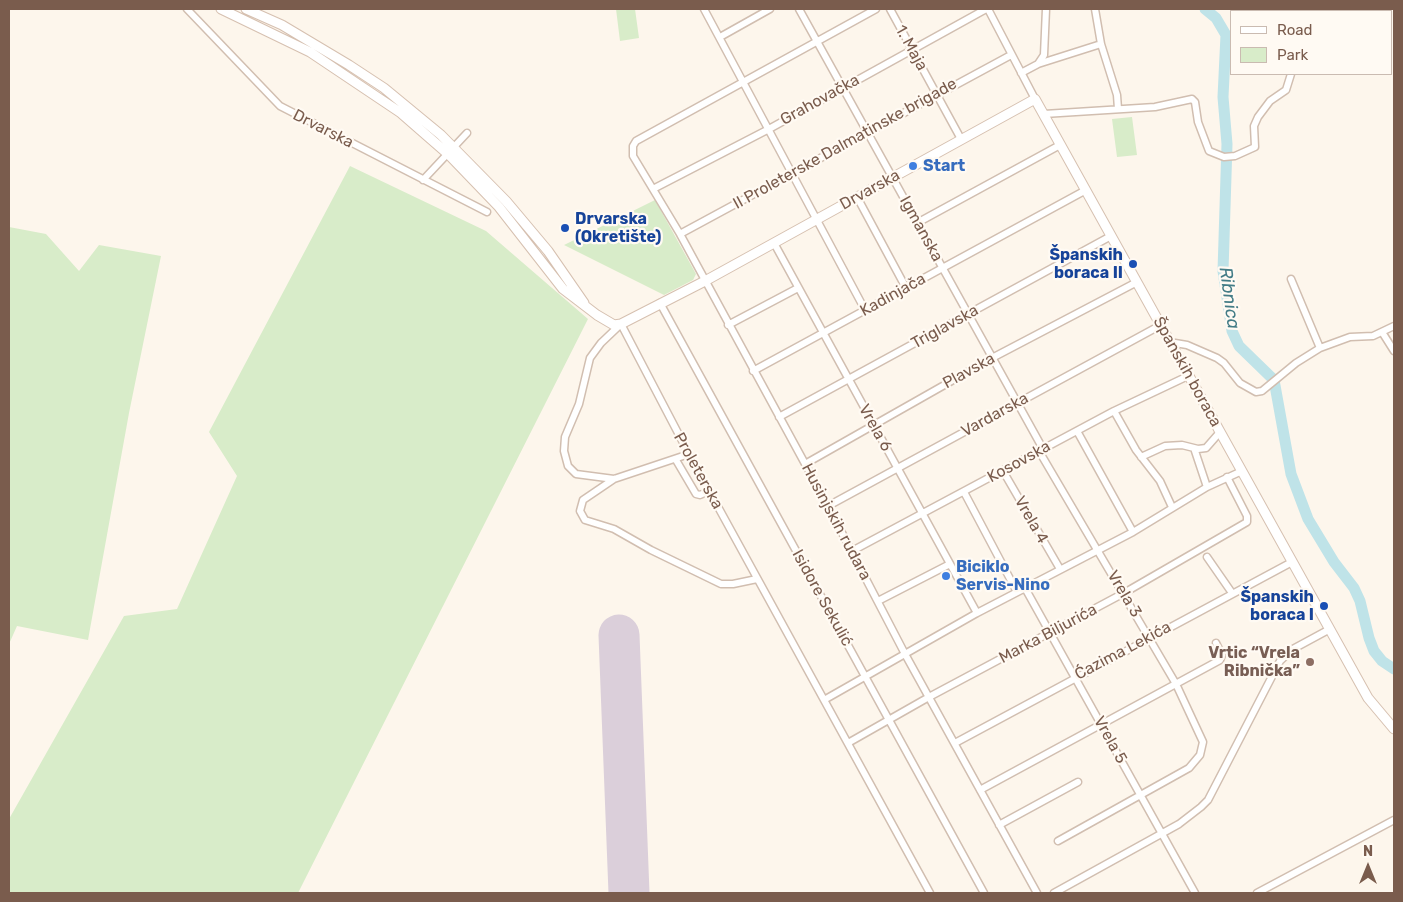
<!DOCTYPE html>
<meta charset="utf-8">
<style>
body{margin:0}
#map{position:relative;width:1403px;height:902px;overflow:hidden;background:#fdf6ec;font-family:Rubik,sans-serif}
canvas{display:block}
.frame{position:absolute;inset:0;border:10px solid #7a5c4d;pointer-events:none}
.legend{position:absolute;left:1230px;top:10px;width:162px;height:65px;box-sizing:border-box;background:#fffaf3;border:1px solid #cabbb1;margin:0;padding:6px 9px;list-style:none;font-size:15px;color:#7a5c4d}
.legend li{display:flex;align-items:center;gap:10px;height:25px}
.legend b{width:25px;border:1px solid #cabbb1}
.north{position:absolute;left:1343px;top:842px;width:50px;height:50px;-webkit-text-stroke:4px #fffaf3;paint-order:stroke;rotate:0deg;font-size:14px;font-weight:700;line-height:20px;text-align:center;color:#7a5c4d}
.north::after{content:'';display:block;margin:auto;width:18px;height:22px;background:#7a5c4d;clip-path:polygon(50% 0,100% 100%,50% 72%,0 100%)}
</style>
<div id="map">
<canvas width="1403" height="902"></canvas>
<div class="frame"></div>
<ul class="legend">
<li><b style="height:6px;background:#fff"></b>Road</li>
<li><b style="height:14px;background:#d8ecc9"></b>Park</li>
</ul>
<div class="north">N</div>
</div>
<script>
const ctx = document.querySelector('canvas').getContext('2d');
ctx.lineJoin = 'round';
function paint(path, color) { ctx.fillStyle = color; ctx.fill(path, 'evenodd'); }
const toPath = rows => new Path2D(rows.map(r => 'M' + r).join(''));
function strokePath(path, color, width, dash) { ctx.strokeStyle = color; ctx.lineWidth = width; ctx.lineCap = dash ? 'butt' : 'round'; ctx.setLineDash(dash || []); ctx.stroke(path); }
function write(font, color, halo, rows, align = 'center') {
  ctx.font = font + ' Rubik,sans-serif'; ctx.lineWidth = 4.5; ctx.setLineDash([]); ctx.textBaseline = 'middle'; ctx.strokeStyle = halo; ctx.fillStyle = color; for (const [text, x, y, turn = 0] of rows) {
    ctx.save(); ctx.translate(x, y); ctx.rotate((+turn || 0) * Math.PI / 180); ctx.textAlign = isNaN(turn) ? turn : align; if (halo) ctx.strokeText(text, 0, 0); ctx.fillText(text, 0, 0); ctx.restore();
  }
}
paint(toPath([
 [616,9,635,9,639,38,620,41],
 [1132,117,1137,155,1117,157,1112,119],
 [350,166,486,231,588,319,298,893,9,893,9,819,124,616,177,609,237,476,209,432],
 [655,200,696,274,693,280,664,295,564,245],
 [9,227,46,234,79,271,99,245,161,256,129,413,88,640,17,626,9,644]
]), '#d8ecc9');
strokePath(toPath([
 [1205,9,1216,18,1226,35,1223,97,1227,144,1223,271,1232,331,1239,346,1274,380,1291,474,1308,519,1334,562,1354,588,1360,601,1369,638,1374,651,1382,661,1394,669]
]), '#bfe3e8', 11);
strokePath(toPath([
 [619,635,629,893]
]), '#dbcfda', 41);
const street = toPath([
 [187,9,280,106,487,212],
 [704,9,865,310],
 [799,9,1043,449],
 [876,9,636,141,633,146,633,156,680,234,828,506,905,654,1037,893],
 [890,9,961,139],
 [988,9,1035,99],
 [1095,9,1101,44,1117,95,1118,109],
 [1285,9,1286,11],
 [720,37,770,9],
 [1038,64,1101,44],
 [1021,73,1038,64,1044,55,1046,9],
 [1044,114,1155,107,1192,99,1195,102,1198,122,1209,151,1224,157,1235,156,1255,147,1254,126,1258,117,1270,101,1286,90,1291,74],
 [423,180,467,133],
 [653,189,769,129,986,9],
 [857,197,906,288],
 [917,223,1060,145],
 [680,234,1011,55],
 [774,243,977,613],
 [1291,279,1320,348],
 [660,303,984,893],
 [728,325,798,288],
 [1382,332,1394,351],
 [1169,342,1187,345,1217,358,1224,363,1240,383,1256,392,1262,391,1296,363,1320,348,1350,337,1373,336,1394,326],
 [753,371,1086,190],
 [1114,411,1136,450,1160,481,1172,507],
 [779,417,1111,236],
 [1077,431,1133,532],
 [1194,448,1207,487],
 [1039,451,1176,684,1203,742,1200,755,1189,768,1058,841],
 [689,454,614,479,576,474,568,466,564,451,565,437,579,404,590,358,601,343,621,324,689,454,930,893],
 [1141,457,1165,446,1182,445,1198,449,1206,448,1220,432],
 [676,460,696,494,700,495,709,491],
 [805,464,992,358,1137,282],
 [1003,471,1060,569],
 [614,479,583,500,580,511,585,520,614,529,651,550,721,584,733,584,757,579],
 [964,492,1017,592],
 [828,506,1161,325],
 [852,551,1114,411,1188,376],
 [1207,557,1232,593],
 [1025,588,1195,893],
 [878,601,950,564],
 [824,700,977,613,1133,532,1207,487,1242,471],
 [848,743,929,697,1124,593,1247,522,1247,516,1227,477],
 [955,743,1292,562],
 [980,790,1220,660,1222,655,1216,643],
 [999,825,1078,782],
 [1054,893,1179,824,1201,807,1208,800,1280,661,1293,649,1330,629],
 [1257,893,1394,820]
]);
const secondary = toPath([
 [221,9,310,52,401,113,448,154,499,207,563,289,597,315,614,325,621,324,705,281,1035,99,1368,698,1394,729],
 [246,9,282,25,349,65,384,88,441,135,506,201,548,251,584,303]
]);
strokePath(street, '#d1beb0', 9);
strokePath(secondary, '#d6c0b0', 11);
strokePath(street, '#fff', 6);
strokePath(secondary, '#fff', 9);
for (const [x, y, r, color] of [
 [913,166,5,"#3f7fe0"],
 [565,228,5,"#1a4fb4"],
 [1133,264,5,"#1a4fb4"],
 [946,576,5,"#3f7fe0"],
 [1324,606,5,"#1a4fb4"],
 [1310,662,5,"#8d6e63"]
]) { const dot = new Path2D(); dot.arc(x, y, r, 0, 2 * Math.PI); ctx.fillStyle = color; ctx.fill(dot); strokePath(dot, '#fffaf3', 2); }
write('16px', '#7a5c4d', '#fffaf3', [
 ["1. Maja",911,48,61],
 ["Grahovačka",820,100,-29],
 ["Drvarska",323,129,27],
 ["II Proleterske Dalmatinske brigade",845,144,-29],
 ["Drvarska",870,190,-29],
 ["Igmanska",921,229,61],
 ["Kadinjača",893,295,-29],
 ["Triglavska",945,327,-29],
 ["Plavska",969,371,-29],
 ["Španskih boraca",1187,372,61],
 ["Vardarska",995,415,-29],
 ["Vrela 6",875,428,61],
 ["Kosovska",1019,462,-29],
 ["Proleterska",698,471,61],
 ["Vrela 4",1031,520,60],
 ["Husinjskih rudara",836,522,62],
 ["Vrela 3",1124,594,59],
 ["Isidore Sekulić",822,598,61],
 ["Marka Biljurića",1048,634,-28],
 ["Ćazima Lekića",1123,651,-28],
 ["Vrela 5",1110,740,61]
]);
write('bold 16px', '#366cbe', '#fffaf3', [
 ["Start",923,166],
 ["Biciklo",956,567],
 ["Servis-Nino",956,585]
], 'left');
write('bold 16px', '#164399', '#fffaf3', [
 ["Drvarska",575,219,"left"],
 ["(Okretište)",575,237,"left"],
 ["Španskih",1123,255],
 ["boraca II",1123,273],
 ["Španskih",1314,597],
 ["boraca I",1314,615]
], 'right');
write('bold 16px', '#785e54', '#fffaf3', [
 ["Vrtic “Vrela",1300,653],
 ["Ribnička”",1300,671]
], 'right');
write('italic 18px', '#437c86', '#fffaf3', [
 ["Ribnica",1229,298,82]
]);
</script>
